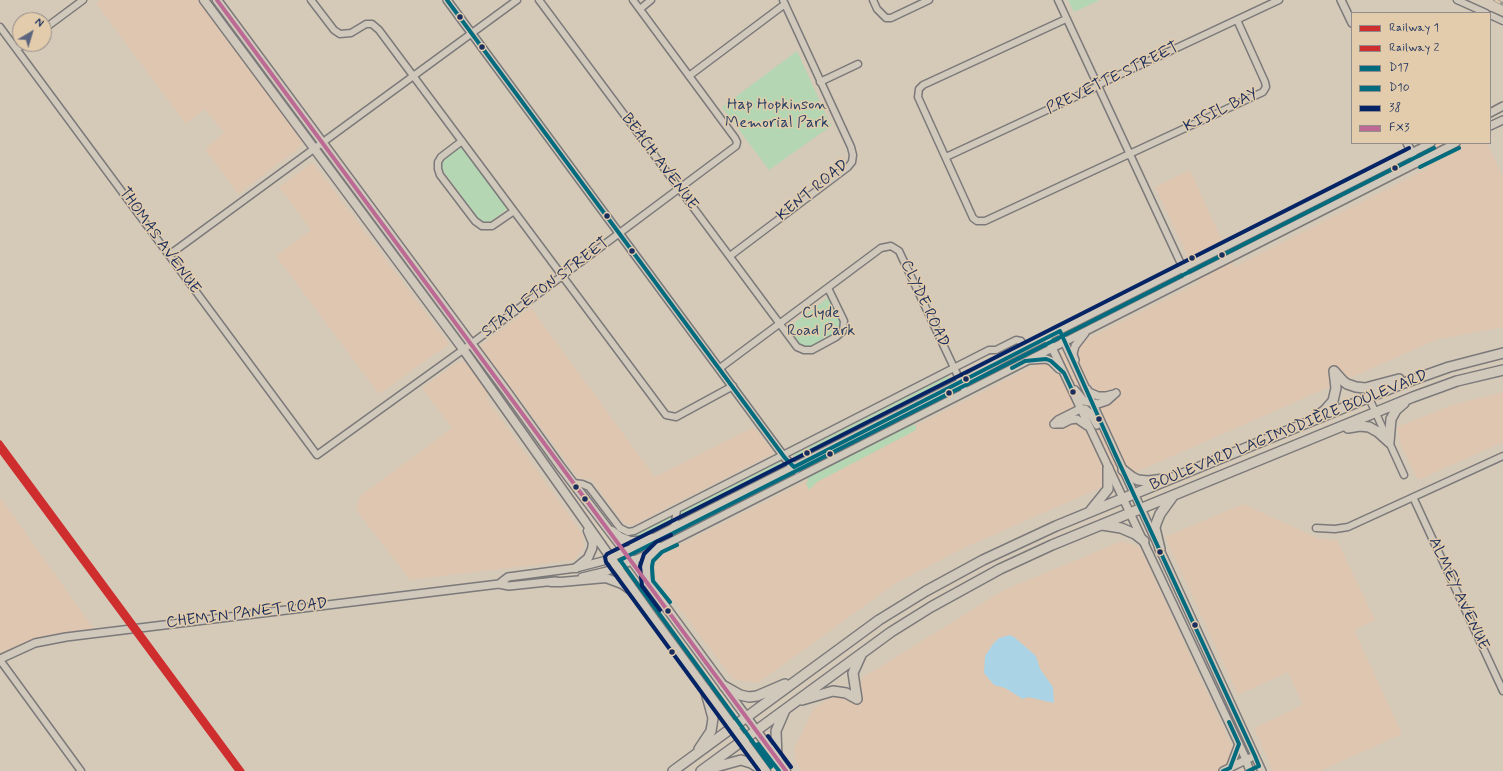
<!DOCTYPE html>
<meta charset="utf-8">
<style>
body{margin:0}
#map{position:relative;width:1503px;height:771px;overflow:hidden;background:#d5c9b8;font-family:Mynerve,sans-serif}
canvas{display:block}
.legend{position:absolute;left:1351px;top:12px;width:140px;height:132px;box-sizing:border-box;background:#e2ccab;border:1px solid #928d8c;margin:0;padding:5px 7px;list-style:none;font-size:12px;color:#1b2f5e}
.legend li{display:flex;align-items:center;gap:8px;height:20px}
.legend b{width:20px;border:1px solid #928d8c}
.north{position:absolute;left:12px;top:12px;width:40px;height:40px;box-sizing:border-box;background:#e2ccab;border:1px solid #928d8c;border-radius:50%;rotate:38deg;font-size:11px;font-weight:700;line-height:16px;text-align:center;color:#1b2f5e}
.north::after{content:'';display:block;margin:auto;width:14px;height:18px;background:#5c657e;clip-path:polygon(50% 0,100% 100%,50% 72%,0 100%)}
</style>
<div id="map">
<canvas width="1503" height="771"></canvas>
<ul class="legend">
<li><b style="height:5px;background:#cf2e2f"></b>Railway 1</li>
<li><b style="height:5px;background:#cf2e2f"></b>Railway 2</li>
<li><b style="height:5px;background:#026c7e"></b>D17</li>
<li><b style="height:5px;background:#026c7e"></b>D10</li>
<li><b style="height:5px;background:#052465"></b>38</li>
<li><b style="height:5px;background:#bc6a94"></b>FX3</li>
</ul>
<div class="north">N</div>
</div>
<script>
const ctx = document.querySelector('canvas').getContext('2d');
ctx.lineJoin = 'round';
function paint(path, color) { ctx.fillStyle = color; ctx.fill(path, 'evenodd'); }
const toPath = rows => new Path2D(rows.map(r => 'M' + r).join(''));
function strokePath(path, color, width, dash) { ctx.strokeStyle = color; ctx.lineWidth = width; ctx.lineCap = dash ? 'butt' : 'round'; ctx.setLineDash(dash || []); ctx.stroke(path); }
function write(font, color, halo, rows, align = 'center') {
  ctx.font = font + ' Mynerve,sans-serif'; ctx.lineWidth = 3; ctx.setLineDash([]); ctx.textBaseline = 'middle'; ctx.strokeStyle = halo; ctx.fillStyle = color; for (const [text, x, y, turn = 0] of rows) {
    ctx.save(); ctx.translate(x, y); ctx.rotate((+turn || 0) * Math.PI / 180); ctx.textAlign = isNaN(turn) ? turn : align; if (halo) ctx.strokeText(text, 0, 0); ctx.fillText(text, 0, 0); ctx.restore();
  }
}
paint(toPath([
 [99,0,197,0,302,140,300,147,238,194,205,149,224,133,205,109,186,124,96,3],
 [1417,143,1461,143,1463,146,1470,143,1487,143,1503,177,1503,327,1436,340,966,547,896,583,758,683,733,679,653,574,656,557,1200,282,1155,187,1190,170,1234,267,1428,168],
 [310,164,314,164,449,344,379,394,276,256,311,230,279,187],
 [531,308,655,477,754,427,774,453,633,525,624,523,592,480,579,478,480,346],
 [462,361,467,364,488,394,487,399,583,535,584,547,574,560,410,580,356,510,360,496,452,428,422,388,455,364],
 [1503,392,1503,442,1418,480,1402,448,1397,427,1452,405],
 [0,497,97,633,51,640,0,659],
 [1243,504,1320,539,1337,540,1375,620,1354,630,1402,734,1320,771,1273,771,1254,728,1303,705,1288,672,1238,695,1165,537],
 [1122,541,1140,547,1235,753,1231,766,1221,771,801,771,796,762,794,749,814,708,1002,591]
]), '#dec6b0');
paint(toPath([
 [1068,0,1100,0,1074,12],
 [797,51,831,126,769,170,722,107],
 [457,148,462,148,506,206,506,210,491,221,484,222,478,218,443,171,441,164,444,157],
 [829,297,840,321,840,327,837,333,810,347,800,345,787,328],
 [948,376,952,383,800,460,797,460,793,455],
 [912,424,916,426,916,430,817,482,809,490,806,483,808,481,807,478,809,476],
 [779,462,783,463,784,468,678,522,679,514,680,512],
 [672,516,673,523,671,526,653,535,629,539,630,537,638,534]
]), '#b5d6b2');
paint(toPath([
 [1010,635,1014,637,1036,656,1040,669,1053,687,1054,703,1028,697,1023,699,1005,688,994,685,984,673,985,656,993,644,999,638]
]), '#aad4e6');
const minor = toPath([
 [311,0,334,30,340,34,351,33,366,24,372,24,379,30,666,415,676,417,733,386],
 [539,0,797,347,804,350,812,350,836,337,843,331,844,321,828,288],
 [873,0,877,9,886,18,891,18,929,0],
 [1058,0,1188,279],
 [1457,0,1486,13],
 [640,9,651,0],
 [1490,15,1503,21],
 [1066,19,923,85,919,89,918,97,973,218,977,221,985,221,1263,92,1266,87,1265,82,1237,20],
 [0,27,317,455,471,344,736,146,737,142,735,138,633,0],
 [44,29,83,0],
 [17,49,24,44],
 [689,76,785,4],
 [820,82,858,64],
 [462,141,441,157,438,162,438,169,440,175,475,221,482,226,492,226,514,211],
 [946,157,1090,90,1104,82,1279,0],
 [169,255,517,0],
 [730,256,848,167,852,162,853,155,851,147,783,0],
 [720,368,881,248,891,246,899,251,965,391],
 [1369,398,1404,475],
 [573,483,582,484,589,487,620,528,628,532,634,531,989,350,996,350,1016,340,1021,341,1025,348],
 [1413,497,1503,691],
 [674,527,677,510],
 [1316,528,1335,529,1348,527,1503,456],
 [0,660,81,771]
]);
const tertiary = toPath([
 [447,0,785,458,796,470],
 [1341,0,1352,23],
 [1490,113,1503,106],
 [1490,126,1503,120],
 [1407,143,1417,163],
 [1047,337,1244,755,1250,771],
 [1062,337,1262,771],
 [1031,360,1046,359,1051,361,1059,369],
 [1075,360,1073,354,1075,346,1085,333],
 [1087,389,1089,392,1098,396,1106,396,1114,394],
 [1075,390,1084,401,1098,404,1107,401,1116,393],
 [1054,424,1058,420,1080,409,1085,409,1091,414,1097,425],
 [1054,424,1062,424,1070,420,1077,419,1087,426],
 [582,577,607,571,639,558,1456,143],
 [499,584,508,577,576,568,603,561,635,547,961,382,1001,360,1431,143],
 [0,659,35,643,66,637,499,584,509,586,556,581],
 [1230,768,1239,744],
 [1223,771,1250,758]
]);
const secondary = toPath([
 [204,0,463,349,652,616,766,771],
 [217,0,507,392,560,466,621,546,786,771],
 [612,531,620,537,630,541,641,541,652,538],
 [576,568,588,558,592,549,593,543,588,531],
 [551,582,561,582,606,578,622,584,632,591],
 [647,582,646,567,648,558,659,547]
]);
const primary = toPath([
 [1334,371,1343,381,1347,384,1356,387,1365,388,1399,379],
 [1317,416,1325,410,1333,401,1336,388,1334,371],
 [1348,428,1360,426,1369,427,1378,432,1389,442],
 [1389,442,1391,419,1396,410,1404,403],
 [1123,470,1132,477,1138,480,1148,481,1164,479],
 [1091,510,1108,489,1108,468],
 [1102,525,1121,528,1135,534,1144,541],
 [1160,549,1155,528,1156,524,1160,514,1173,496],
 [724,686,740,695,749,697,757,696,785,684],
 [857,699,853,673,862,653],
 [802,700,833,691,846,693,857,699],
 [699,749,711,731,712,725,713,718,705,689],
 [777,759,776,731,785,710],
 [708,769,741,760,751,763,764,771],
 [673,771,879,620,926,591,983,560,1056,526,1404,383,1449,367,1503,353],
 [701,771,891,632,931,607,1000,569,1052,545,1413,397,1457,381,1503,370]
]);
strokePath(minor, '#7b797a', 9);
strokePath(tertiary, '#7b797a', 10);
strokePath(secondary, '#7b797a', 11);
strokePath(primary, '#7b797a', 12);
strokePath(minor, '#d1c8bc', 6);
strokePath(tertiary, '#d1c8bc', 7);
strokePath(secondary, '#d1c8bc', 8);
strokePath(primary, '#d1c8bc', 9);
const rail = toPath([
 [1495,0,1503,4]
]);
strokePath(rail, '#9a9794', 3.5);
strokePath(rail, '#e2ccab', 2, [6]);
strokePath(toPath([
 [447,0,785,458,794,467,1060,331,1116,456,1255,756,1259,766,1248,771],
 [1012,368,1025,361,1046,359,1051,361,1064,373,1073,392],
 [1223,771,1230,768,1239,744,1229,722]
]), '#026c7e', 4);
strokePath(toPath([
 [1420,167,1459,148],
 [670,602,653,581,652,567,653,561,662,552,677,545],
 [758,744,779,771],
 [771,767,620,560,1434,148]
]), '#026c7e', 4);
strokePath(toPath([
 [660,610,642,586,640,566,644,554,656,542,671,535],
 [768,736,791,767],
 [759,771,606,562,605,557,607,554,1409,148]
]), '#052465', 4);
strokePath(toPath([
 [217,0,786,771]
]), '#bc6a94', 4);
strokePath(toPath([
 [0,443,242,771]
]), '#cf2e2f', 5);
strokePath(toPath([
 [0,450,238,771]
]), '#cf2e2f', 5);
for (const [x, y, r, color] of [
 [460,17,3.5,"#1b2f5e"],
 [482,47,3.5,"#1b2f5e"],
 [1395,168,3.5,"#1b2f5e"],
 [607,216,3.5,"#1b2f5e"],
 [632,251,3.5,"#1b2f5e"],
 [1222,255,3.5,"#1b2f5e"],
 [1192,258,3.5,"#1b2f5e"],
 [966,379,3.5,"#1b2f5e"],
 [1073,392,3.5,"#1b2f5e"],
 [949,393,3.5,"#1b2f5e"],
 [1099,419,3.5,"#1b2f5e"],
 [807,453,3.5,"#1b2f5e"],
 [830,454,3.5,"#1b2f5e"],
 [576,487,3.5,"#1b2f5e"],
 [585,499,3.5,"#1b2f5e"],
 [1160,552,3.5,"#1b2f5e"],
 [668,611,3.5,"#1b2f5e"],
 [1195,625,3.5,"#1b2f5e"],
 [672,652,3.5,"#1b2f5e"]
]) { const dot = new Path2D(); dot.arc(x, y, r, 0, 2 * Math.PI); ctx.fillStyle = color; ctx.fill(dot); strokePath(dot, '#e2ccab', 1.5); }
write('16px', '#1b2f5e', '#e2ccab', [
 ["PREVETTE STREET",1113,79,-26],
 ["KISIL BAY",1221,111,-26],
 ["BEACH AVENUE",659,162,53],
 ["KENT ROAD",813,191,-39],
 ["THOMAS AVENUE",159,241,54],
 ["STAPLETON STREET",546,288,-37],
 ["CLYDE ROAD",924,304,65],
 ["BOULEVARD LAGIMODIÈRE BOULEVARD",1289,431,-22],
 ["ALMEY AVENUE",1458,594,65],
 ["CHEMIN PANET ROAD",247,614,-7]
]);
write('16px', '#284166', '#e2ccab', [
 ["Hap Hopkinson",777,106],
 ["Memorial Park",777,124],
 ["Clyde",821,314],
 ["Road Park",821,332]
]);
</script>
